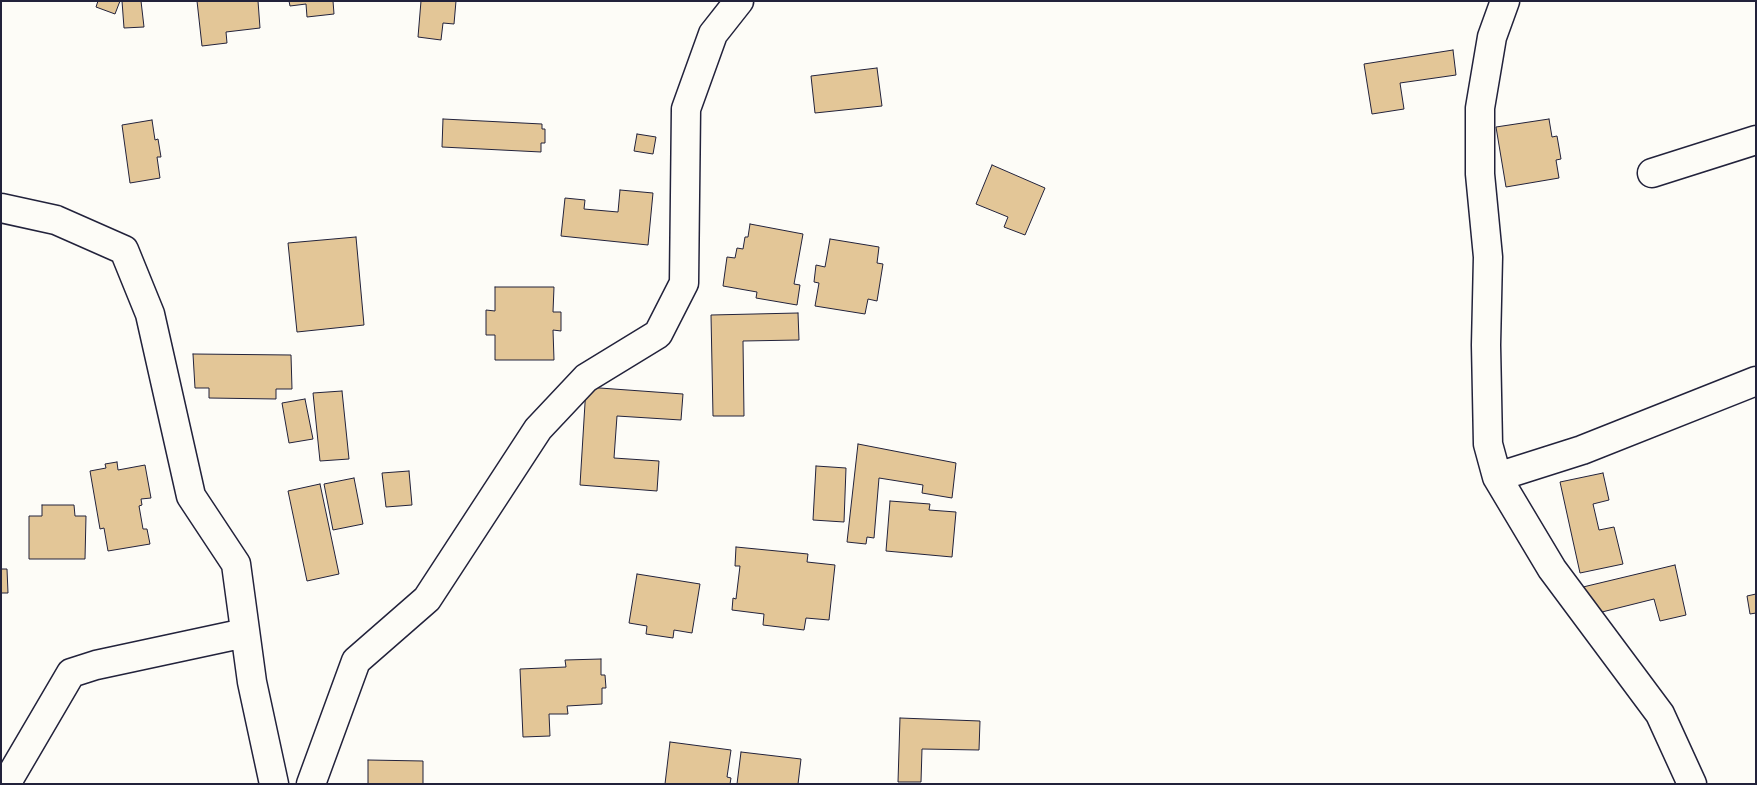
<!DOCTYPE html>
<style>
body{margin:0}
#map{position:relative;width:1757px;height:785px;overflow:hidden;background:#fdfcf7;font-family:Sriracha,sans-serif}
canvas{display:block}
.frame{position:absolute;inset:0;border:2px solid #22223b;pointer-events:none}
</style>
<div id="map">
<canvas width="1757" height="785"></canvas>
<div class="frame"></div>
</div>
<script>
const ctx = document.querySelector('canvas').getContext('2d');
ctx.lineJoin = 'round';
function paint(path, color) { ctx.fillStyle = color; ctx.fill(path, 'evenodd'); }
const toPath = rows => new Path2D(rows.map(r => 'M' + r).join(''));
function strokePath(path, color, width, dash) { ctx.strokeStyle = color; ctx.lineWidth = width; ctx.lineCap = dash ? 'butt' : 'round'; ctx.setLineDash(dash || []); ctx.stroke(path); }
const building = toPath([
 [98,1,120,1,115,14,96,7,98,1],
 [122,1,141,1,144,27,124,28,122,1],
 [197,1,258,1,260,28,226,32,227,43,202,46,197,1],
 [289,1,333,1,334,14,307,17,306,4,290,6,289,1],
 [421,1,456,1,454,24,443,23,441,40,418,37,421,1],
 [1453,50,1456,75,1400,83,1404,109,1372,114,1364,64,1453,50],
 [877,68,882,106,815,113,811,76,877,68],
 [443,119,542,124,542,129,545,129,545,143,541,143,541,152,442,147,443,119],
 [1549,119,1552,137,1557,136,1561,159,1556,160,1559,178,1506,187,1496,127,1549,119],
 [152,120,155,140,158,139,161,157,157,157,160,178,130,183,122,125,152,120],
 [637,134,656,137,653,154,634,151,637,134],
 [992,165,1045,188,1025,235,1004,227,1008,217,976,204,992,165],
 [620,190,653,193,648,245,561,236,565,198,585,200,584,209,618,212,620,190],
 [750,224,803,234,794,284,800,285,797,305,756,298,757,292,723,286,727,257,735,258,737,248,743,249,745,237,748,237,750,224],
 [356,237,364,325,297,332,288,243,356,237],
 [830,239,879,247,877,263,883,264,877,301,868,299,865,314,815,306,819,283,814,282,816,265,825,267,830,239],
 [495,287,554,287,553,312,561,312,561,331,553,330,554,360,495,360,495,335,486,335,486,310,495,311,495,287],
 [798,313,799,340,743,341,744,416,713,416,711,315,798,313],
 [193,354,291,355,292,389,276,389,276,399,209,398,209,388,195,388,193,354],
 [586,387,683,394,681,420,617,416,614,458,659,461,657,491,580,485,586,387],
 [342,391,349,459,320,461,313,393,342,391],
 [305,399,313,439,289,443,282,403,305,399],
 [858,444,956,463,952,498,922,493,923,485,879,478,874,538,867,537,866,544,847,542,858,444],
 [117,462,118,470,145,465,151,498,141,499,142,505,139,506,143,529,147,529,150,544,108,551,104,528,100,529,90,471,106,468,105,464,117,462],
 [816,466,846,468,844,522,813,520,816,466],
 [409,471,412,505,386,507,382,473,409,471],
 [1603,473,1609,500,1593,504,1599,530,1614,527,1623,564,1580,573,1560,482,1603,473],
 [354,478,363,524,333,530,324,484,354,478],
 [320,484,339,574,307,581,288,491,320,484],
 [890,501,930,504,929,510,956,512,952,557,886,551,890,501],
 [42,505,74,505,75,516,86,516,85,559,29,559,29,516,42,516,42,505],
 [736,547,808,554,807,562,835,565,829,620,806,618,804,630,763,625,764,614,732,610,733,598,736,599,740,566,735,566,736,547],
 [1675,565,1686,615,1660,621,1654,599,1590,615,1583,587,1675,565],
 [1,569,7,569,8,593,1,593,1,569],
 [637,574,700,584,692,633,674,630,673,638,646,634,647,626,629,623,637,574],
 [1756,594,1756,613,1750,614,1747,596,1756,594],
 [601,659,601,675,605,675,606,688,602,688,602,704,567,706,568,714,549,714,550,736,523,737,520,669,566,667,565,660,601,659],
 [900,718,980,721,979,750,922,749,921,782,898,782,900,718],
 [670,742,731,750,727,777,731,778,730,784,665,784,670,742],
 [741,752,801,759,798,784,737,784,741,752],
 [368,760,423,761,423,784,368,784,368,760]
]);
paint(building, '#e3c697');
strokePath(building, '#22223b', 1);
const minor = toPath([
 [1505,1,1492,37,1480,108,1480,174,1488,257,1486,345,1488,444,1497,477,1552,569,1660,714,1692,784],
 [1652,173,1756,140],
 [1,208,56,220,124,250,150,314,191,496,236,564,252,682,274,784],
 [1497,477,1582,450,1756,381],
 [6,784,71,673,96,665,245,633],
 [311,784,356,661,427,599,538,429,586,378,658,334,684,283,686,109,713,34,739,1]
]);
strokePath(minor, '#22223b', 31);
strokePath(minor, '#fdfcf7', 28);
</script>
